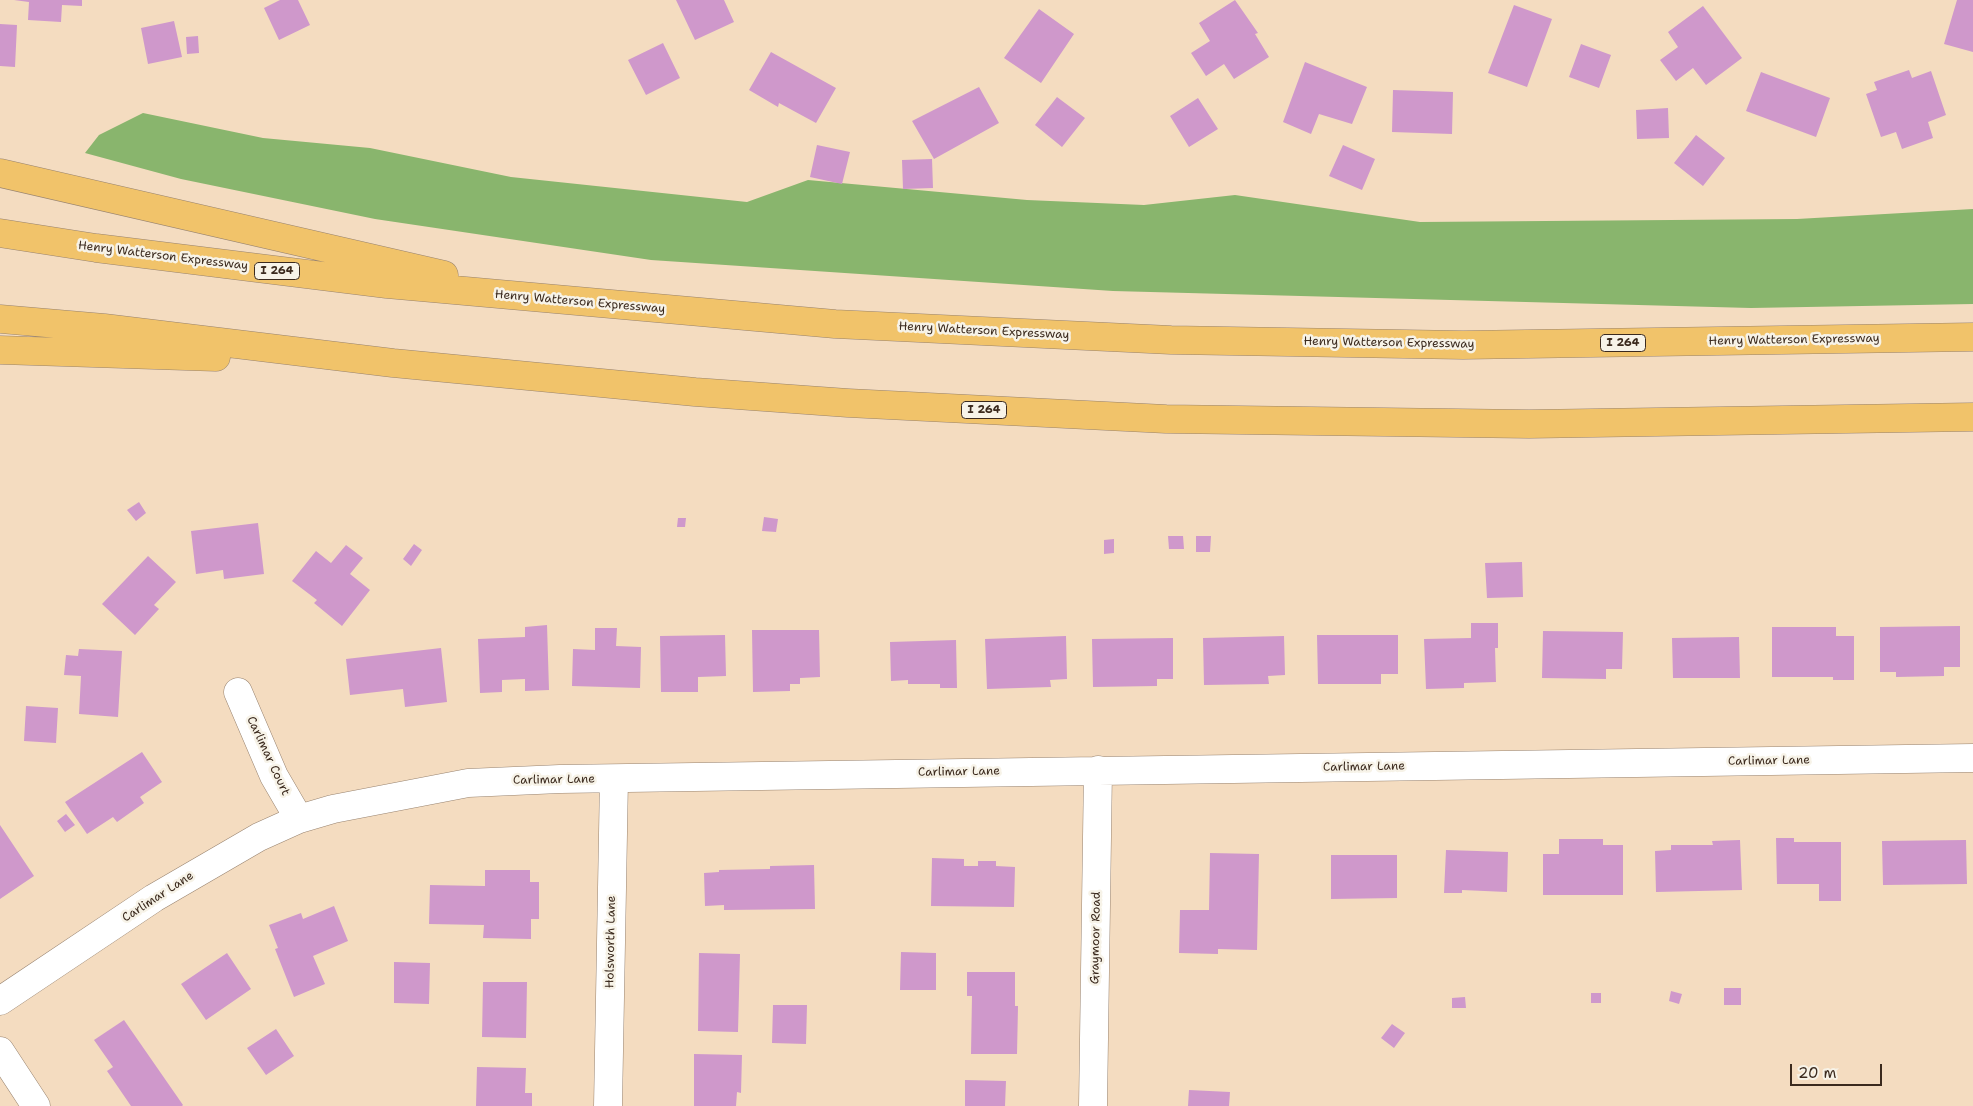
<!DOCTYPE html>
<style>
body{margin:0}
#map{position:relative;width:1973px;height:1106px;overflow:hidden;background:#f4dcc0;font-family:"Shantell Sans",sans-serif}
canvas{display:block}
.scale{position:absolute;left:1790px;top:1064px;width:92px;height:22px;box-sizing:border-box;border:2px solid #3b2a1e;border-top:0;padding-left:6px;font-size:15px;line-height:18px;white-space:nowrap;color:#3b2a1e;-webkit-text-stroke:4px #f7f3e8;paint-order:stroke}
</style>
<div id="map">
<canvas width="1973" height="1106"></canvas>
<div class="scale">20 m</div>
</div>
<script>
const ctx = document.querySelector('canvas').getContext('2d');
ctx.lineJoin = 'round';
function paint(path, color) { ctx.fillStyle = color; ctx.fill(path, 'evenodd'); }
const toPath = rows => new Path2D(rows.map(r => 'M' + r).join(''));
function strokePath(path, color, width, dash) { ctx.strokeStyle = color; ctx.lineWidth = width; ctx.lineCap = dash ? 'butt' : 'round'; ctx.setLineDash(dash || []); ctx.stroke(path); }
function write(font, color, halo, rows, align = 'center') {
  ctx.font = font + ' "Shantell Sans",sans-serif'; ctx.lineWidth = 5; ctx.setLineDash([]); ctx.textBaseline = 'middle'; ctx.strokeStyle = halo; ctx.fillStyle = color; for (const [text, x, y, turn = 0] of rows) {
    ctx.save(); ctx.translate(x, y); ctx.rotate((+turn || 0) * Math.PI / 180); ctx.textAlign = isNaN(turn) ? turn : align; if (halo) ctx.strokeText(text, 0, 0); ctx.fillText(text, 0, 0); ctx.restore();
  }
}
paint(toPath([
 [143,113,263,138,370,148,511,177,747,202,808,180,1027,200,1144,205,1235,195,1420,222,1797,219,1973,209,1973,304,1751,308,1113,291,651,260,375,219,181,179,85,153,99,135]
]), '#89b56d');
paint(toPath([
 [14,0,82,0,82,6,62,5,61,22,28,20,29,2],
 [280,0,298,0,310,25,279,40,264,8],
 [676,0,724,0,734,22,695,40],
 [1235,0,1258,33,1255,34,1269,57,1234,79,1224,64,1206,76,1191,53,1210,41,1199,23],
 [1957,0,1973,0,1973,52,1944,44],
 [1514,5,1552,19,1527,87,1488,73],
 [1703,6,1742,58,1706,85,1693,68,1676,81,1660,60,1678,47,1668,32],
 [1039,9,1074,34,1041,83,1004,58],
 [174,21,182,57,148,64,141,28],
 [0,24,17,25,15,67,0,66],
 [198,36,199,53,187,54,186,37],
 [663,43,680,78,646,95,628,60],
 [1581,44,1611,55,1599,88,1569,77],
 [771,52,836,88,816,123,779,103,778,107,749,90],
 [1305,62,1367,87,1352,124,1319,114,1311,134,1283,122],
 [1909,70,1912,78,1931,71,1946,115,1928,122,1933,138,1902,149,1896,132,1881,137,1866,94,1877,90,1874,82],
 [1761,72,1830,98,1816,137,1746,111],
 [979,87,999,123,934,159,912,121],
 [1393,90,1453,92,1452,134,1392,132],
 [1057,97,1085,118,1062,147,1035,125],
 [1198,98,1218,129,1189,147,1170,116],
 [1668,108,1669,138,1637,139,1636,110],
 [1696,135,1725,158,1703,186,1674,163],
 [817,145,850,152,842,184,810,177],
 [1343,145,1375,159,1362,190,1329,176],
 [932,159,933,188,903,189,902,160],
 [139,502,146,513,136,521,127,510],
 [764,517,778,519,776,532,762,531],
 [678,518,686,518,685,527,677,527],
 [258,523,264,574,224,579,223,570,196,574,191,531],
 [1168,536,1183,536,1184,549,1169,549],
 [1196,536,1211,536,1210,552,1196,552],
 [1114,539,1114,553,1104,554,1104,540],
 [414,544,422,550,411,566,403,559],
 [346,545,363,558,350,574,370,590,342,626,314,603,317,600,292,581,316,551,331,563],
 [148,556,176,582,154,605,159,609,135,635,102,604],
 [1522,562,1523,597,1487,598,1485,563],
 [1471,623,1498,623,1498,648,1495,648,1496,682,1464,683,1464,688,1426,689,1424,639,1471,638],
 [547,625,549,690,525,691,525,679,502,680,502,692,480,693,478,639,525,637,525,627],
 [1960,626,1960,667,1944,667,1944,676,1896,677,1896,672,1880,672,1880,627],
 [1772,627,1836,627,1836,636,1854,636,1854,680,1833,680,1833,677,1772,677],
 [595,628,617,628,616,646,641,647,640,688,572,686,573,649,595,650],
 [752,630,819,630,820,677,800,678,800,684,790,684,790,691,753,692],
 [1543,631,1623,632,1622,669,1606,669,1606,679,1542,678],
 [725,635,726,676,698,677,698,692,661,692,660,636],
 [1317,635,1398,635,1398,674,1381,674,1381,684,1318,684],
 [1066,636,1067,679,1050,680,1051,687,987,689,985,639],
 [1284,636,1285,675,1268,676,1269,684,1204,685,1203,638],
 [1739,637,1740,678,1673,678,1672,638],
 [1173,638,1173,679,1157,679,1157,686,1093,687,1092,639],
 [956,640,957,688,940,688,940,684,908,684,908,680,891,681,890,642],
 [441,648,447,702,405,707,403,689,350,695,346,659],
 [79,649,122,651,118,717,79,714,81,676,64,675,66,655,78,656],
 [26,706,58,708,56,743,24,741],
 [142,752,162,782,140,797,144,803,117,822,113,817,87,834,65,802],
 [66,814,75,825,65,832,57,821],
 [0,825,34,876,0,899],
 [1776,838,1794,838,1794,842,1841,842,1841,901,1819,901,1819,884,1777,884],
 [1559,839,1603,839,1603,845,1623,845,1623,895,1543,895,1543,854,1559,854],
 [1740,840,1742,890,1656,892,1655,851,1671,850,1671,845,1713,845,1712,841],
 [1966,840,1967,884,1883,885,1882,841],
 [1446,850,1508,852,1507,892,1462,890,1462,893,1444,893],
 [1210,853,1259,854,1257,950,1218,949,1218,954,1179,953,1180,910,1209,910],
 [1331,855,1397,855,1397,898,1331,899],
 [932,858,964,859,964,866,978,866,978,861,996,861,996,866,1015,867,1014,907,931,906],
 [814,865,815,909,724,910,724,905,705,906,704,873,719,872,719,870,770,869,770,866],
 [485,870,530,870,530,882,539,882,539,919,531,919,531,939,483,938,484,925,429,924,430,885,485,886],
 [334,906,348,941,313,956,325,984,294,997,275,949,278,948,269,925,301,913,303,919],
 [901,952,936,953,936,990,900,990],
 [227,953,251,989,206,1020,181,984],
 [699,953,740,954,738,1032,698,1031],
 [394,962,430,963,429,1004,394,1003],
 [967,972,1015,972,1015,1006,1018,1006,1017,1054,971,1054,972,996,967,996],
 [483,982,527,982,526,1038,482,1037],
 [1724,988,1741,988,1741,1005,1724,1005],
 [1671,991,1682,994,1679,1004,1669,1001],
 [1591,993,1601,993,1601,1003,1591,1003],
 [1465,997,1466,1008,1452,1008,1452,998],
 [773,1005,807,1005,806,1044,772,1043],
 [124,1020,183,1105,182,1106,131,1106,107,1071,113,1067,94,1040],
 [1392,1024,1405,1033,1394,1048,1381,1038],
 [276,1029,294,1056,266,1075,247,1048],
 [694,1054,742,1055,741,1093,737,1092,736,1106,694,1106],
 [477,1067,526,1068,525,1093,532,1093,532,1106,476,1106],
 [965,1080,1006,1081,1005,1106,965,1106],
 [1189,1090,1230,1092,1229,1106,1188,1106]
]), '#cf98cb');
const minor = toPath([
 [238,692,274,776,299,819],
 [0,1001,154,898,259,837,299,819,333,809,468,783,560,779,1973,758],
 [0,1051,36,1106],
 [608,1106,614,779],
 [1093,1106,1098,770]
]);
const motorway = toPath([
 [0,173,444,275],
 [0,233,96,248,387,284,835,324,1171,340,1463,345,1973,337],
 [0,319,104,328,393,363,695,392,848,403,1166,419,1529,424,1973,417],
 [0,350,216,357]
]);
strokePath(minor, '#98836f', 29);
strokePath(motorway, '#98836f', 29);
strokePath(minor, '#fff', 28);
strokePath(motorway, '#f1c36a', 28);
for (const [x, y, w] of [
 [277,271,45],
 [1623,343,45],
 [984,410,45]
]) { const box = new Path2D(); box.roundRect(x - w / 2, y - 8.5, w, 17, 4); ctx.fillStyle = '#f7f3e8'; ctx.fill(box); strokePath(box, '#3b2a1e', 1); }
write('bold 11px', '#3b2a1e', null, [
 ["I 264",277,271],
 ["I 264",1623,343],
 ["I 264",984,410]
]);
write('12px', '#3b2a1e', '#f7f3e8', [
 ["Henry Watterson Expressway",163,256,7],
 ["Henry Watterson Expressway",580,302,5],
 ["Henry Watterson Expressway",984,331,3],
 ["Henry Watterson Expressway",1794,340,-1],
 ["Henry Watterson Expressway",1389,343,1],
 ["Carlimar Court",268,756,65],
 ["Carlimar Lane",1769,761,-1],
 ["Carlimar Lane",1364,767,-1],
 ["Carlimar Lane",959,772,-1],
 ["Carlimar Lane",554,780,-1],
 ["Carlimar Lane",158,897,-33],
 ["Graymoor Road",1096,938,-89],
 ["Holsworth Lane",611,942,-89]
]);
</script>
